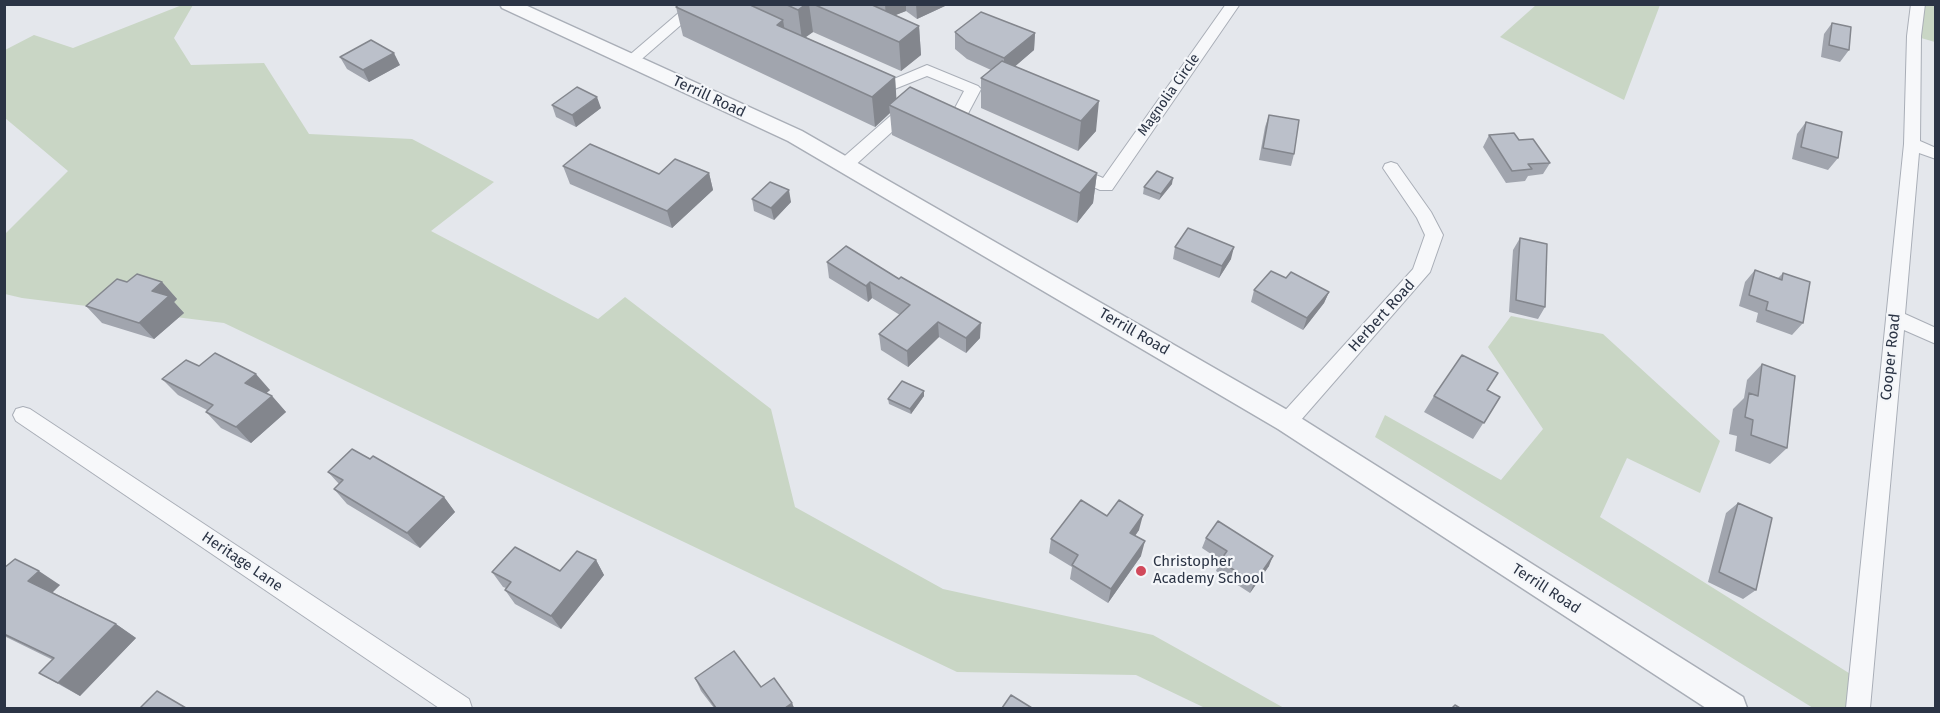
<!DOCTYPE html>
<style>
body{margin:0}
#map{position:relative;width:1940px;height:713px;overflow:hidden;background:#e4e7ec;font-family:"Fira Sans",sans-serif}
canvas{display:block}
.frame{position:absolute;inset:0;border:6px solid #2b3445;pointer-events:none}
</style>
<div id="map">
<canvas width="1940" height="713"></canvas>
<div class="frame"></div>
</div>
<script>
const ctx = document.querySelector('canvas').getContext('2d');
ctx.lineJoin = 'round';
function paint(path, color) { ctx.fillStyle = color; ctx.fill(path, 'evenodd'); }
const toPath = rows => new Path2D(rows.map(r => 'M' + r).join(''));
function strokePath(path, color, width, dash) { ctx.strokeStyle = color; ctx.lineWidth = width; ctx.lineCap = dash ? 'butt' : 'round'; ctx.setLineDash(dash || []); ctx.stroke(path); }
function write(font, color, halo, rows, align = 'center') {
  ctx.font = font + ' "Fira Sans",sans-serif'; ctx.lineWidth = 4.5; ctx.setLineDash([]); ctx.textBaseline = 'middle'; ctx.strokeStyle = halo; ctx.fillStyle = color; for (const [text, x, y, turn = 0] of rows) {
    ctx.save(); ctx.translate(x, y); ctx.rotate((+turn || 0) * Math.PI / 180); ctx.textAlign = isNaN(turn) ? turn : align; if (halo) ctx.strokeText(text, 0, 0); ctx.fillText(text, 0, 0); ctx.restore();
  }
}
paint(toPath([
 [182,5,193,5,174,38,191,65,264,63,309,134,412,139,494,182,431,231,598,319,625,297,771,409,795,507,943,589,1153,635,1284,708,1205,708,1136,675,957,672,224,323,22,298,5,294,5,234,68,171,5,118,5,50,34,35,73,48],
 [1536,5,1660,5,1624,100,1500,37],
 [1918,5,1935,5,1935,42,1914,36],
 [1511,316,1603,334,1720,441,1700,493,1627,458,1600,517,1860,680,1859,708,1813,708,1375,437,1385,415,1501,480,1543,429,1488,347]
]), '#c9d6c5');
const minor = toPath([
 [689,4,705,4,636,64,626,64,623,61,626,58,689,4],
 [1226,4,1240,4,1112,190,1100,190,1067,175,1065,171,1067,167,1073,165,1103,178,1226,4],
 [1911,4,1925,4,1921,36,1920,141,1936,148,1936,159,1919,153,1905,314,1936,328,1936,344,1904,330,1870,708,1846,708,1904,144,1907,36,1911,4],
 [927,65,978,86,981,89,963,123,951,123,949,119,964,91,927,76,887,92,879,87,882,84,927,65],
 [910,102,918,107,916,110,851,169,839,169,837,165,839,161,904,104,910,102],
 [1391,162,1397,164,1431,212,1443,235,1430,272,1294,428,1287,430,1280,428,1277,422,1280,416,1413,269,1425,235,1417,218,1383,168,1385,164,1391,162],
 [23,407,30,409,469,699,472,708,439,708,16,421,13,415,16,409,23,407]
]);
const tertiary = toPath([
 [500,4,523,4,802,131,1296,415,1743,697,1747,708,1706,708,1278,429,788,141,502,8,500,4]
]);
strokePath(minor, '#a9aeb7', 2);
strokePath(tertiary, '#a9aeb7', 3);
paint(minor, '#f7f8fa');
paint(tertiary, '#f7f8fa');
paint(toPath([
 [679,4,945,4,945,6,917,19,906,11,895,15,919,26,921,55,901,71,813,32,805,37,895,77,896,99,1097,173,1093,203,1077,223,892,135,890,113,875,127,683,36,676,7],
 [1832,23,1849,50,1840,62,1821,57,1824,34],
 [955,32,1035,33,1034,50,1015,66,1096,131,1078,151,981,108,981,78,991,70,967,59,955,49],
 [340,57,400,65,369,82,347,69],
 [552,105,601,108,576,127,556,117],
 [1269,115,1294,154,1291,166,1259,160,1265,127],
 [1806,122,1838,158,1828,170,1792,159,1797,134],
 [1489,135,1550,163,1543,174,1528,176,1525,181,1506,183,1483,147],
 [563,166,659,174,709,173,713,190,672,228,570,184],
 [1172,184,1159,200,1143,194,1144,187],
 [752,199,791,202,774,220,754,211],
 [1520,238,1545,307,1538,319,1509,312,1513,250],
 [846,246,980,338,966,353,939,337,908,367,881,350,879,334,900,315,872,298,868,302,829,278,827,262],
 [1175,247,1231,259,1219,278,1173,259],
 [1755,270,1778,278,1783,273,1803,323,1792,335,1756,322,1758,313,1739,306,1745,282],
 [1286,278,1329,292,1324,303,1303,330,1251,302,1254,290],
 [127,282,162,282,177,299,174,302,184,313,154,339,102,323,86,306],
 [1762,364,1787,448,1770,464,1735,451,1737,436,1729,434,1733,409,1744,398,1747,380],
 [199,366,270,390,266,393,272,396,286,412,251,443,221,428,206,412,207,410,178,395,162,379],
 [924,391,924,396,911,414,889,404,888,399],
 [1434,396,1500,397,1473,439,1424,412],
 [370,459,444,497,455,512,420,548,347,504,334,489,339,484,328,472],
 [1738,503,1756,590,1743,599,1708,582,1726,513],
 [1107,516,1139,530,1135,536,1141,556,1108,603,1070,579,1072,567,1049,553,1051,539],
 [1206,538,1269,566,1250,593,1216,571,1220,560,1202,548],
 [596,560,604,575,561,629,515,604,505,590,506,588,503,587,492,572,560,571],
 [4,568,60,585,52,592,116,624,136,638,80,696,62,686,39,673,53,660,4,636],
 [695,678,761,687,792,703,794,708,714,708,701,691]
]), '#a1a5ae');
paint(toPath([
 [806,4,809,4,813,32,802,40,798,10],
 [885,4,906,4,906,11,886,19],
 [916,4,945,4,945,6,917,19],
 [783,20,788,50,777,25],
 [919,26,921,55,901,71,899,42],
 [1035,33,1034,50,1004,76,1004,58],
 [394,53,400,65,369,82,363,70],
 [895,77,897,107,889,105,890,113,875,127,872,97],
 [597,97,601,108,576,127,572,115],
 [1099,101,1096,131,1078,151,1081,121],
 [709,173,713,190,672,228,667,211],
 [1097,173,1093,203,1077,223,1080,193],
 [1173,178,1172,184,1159,200,1161,194],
 [789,190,791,202,774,220,771,208],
 [1234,247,1231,259,1219,278,1222,266],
 [162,282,177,299,174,302,184,313,154,339,139,323,152,291],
 [870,282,872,298,868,302,866,286],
 [1329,292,1324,303,1303,330,1307,318],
 [938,322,939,337,908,367,907,351],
 [981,323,980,338,966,353,966,338],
 [256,374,270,390,260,399,245,383],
 [924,391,924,396,911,414,910,409],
 [272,396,286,412,251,443,236,427],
 [444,497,455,512,420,548,407,533],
 [1143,515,1139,530,1127,547,1130,533],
 [1145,541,1141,556,1108,603,1111,589],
 [1273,556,1269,566,1250,593,1254,583],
 [596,560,604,575,561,629,551,616],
 [39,571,60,585,50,595,28,581],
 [116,624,136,638,80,696,58,683],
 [792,703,794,708,785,708]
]), '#83868d');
const building = toPath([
 [679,4,748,4,783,20,777,25,895,77,872,97,676,7,679,4],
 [785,4,806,4,798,10,785,4],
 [813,4,870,4,919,26,899,42,813,4],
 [981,12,1035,33,1004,58,967,42,955,32,981,12],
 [1832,23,1851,27,1849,50,1829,45,1832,23],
 [371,40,394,53,363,70,340,57,371,40],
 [1002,61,1099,101,1081,121,981,78,1002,61],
 [577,87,597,97,572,115,552,105,577,87],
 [910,87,1097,173,1080,193,889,105,910,87],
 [1269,115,1299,120,1294,154,1263,148,1269,115],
 [1806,122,1842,132,1838,158,1801,147,1806,122],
 [1514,133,1519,140,1533,139,1550,163,1528,164,1532,169,1512,171,1489,135,1514,133],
 [590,144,659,174,675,159,709,173,667,211,563,166,590,144],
 [1157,171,1173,178,1161,194,1144,187,1157,171],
 [770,182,789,190,771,208,752,199,770,182],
 [1188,228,1234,247,1222,266,1175,247,1188,228],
 [1520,238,1547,244,1545,307,1516,300,1520,238],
 [846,246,899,279,901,277,981,323,966,338,938,322,907,351,879,334,910,305,870,282,866,286,827,262,846,246],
 [1755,270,1782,280,1783,273,1810,282,1803,323,1766,310,1768,302,1749,295,1755,270],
 [1271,271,1286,278,1291,272,1329,292,1307,318,1254,290,1271,271],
 [137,274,162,282,152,291,169,296,139,323,86,306,117,279,127,282,137,274],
 [215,353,256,374,245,383,272,396,236,427,206,412,213,405,162,379,186,360,199,366,215,353],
 [1462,355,1498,373,1487,390,1500,397,1484,423,1434,396,1462,355],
 [1762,364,1795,376,1787,448,1751,435,1753,420,1745,417,1749,393,1758,396,1762,364],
 [902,381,924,391,910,409,888,399,902,381],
 [352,449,370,459,373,456,444,497,407,533,334,489,343,480,328,472,352,449],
 [1081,500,1107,516,1119,500,1143,515,1130,533,1145,541,1111,589,1072,565,1078,555,1051,539,1081,500],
 [1738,503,1772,518,1756,590,1719,572,1738,503],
 [1218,521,1273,556,1254,583,1220,561,1227,551,1206,538,1218,521],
 [515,547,560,571,577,551,596,560,551,616,505,590,511,582,492,572,515,547],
 [15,559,39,571,28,581,116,624,58,683,39,673,54,658,4,634,4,568,15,559],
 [734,651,761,687,774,678,792,703,785,708,716,708,695,678,734,651],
 [157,691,186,708,140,708,157,691],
 [1011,695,1032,708,1002,708,1011,695],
 [1455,705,1460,708,1452,708,1455,705]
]);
paint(building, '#bbc0ca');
strokePath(building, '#83868d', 1.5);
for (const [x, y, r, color] of [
 [1141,571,6,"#d1495b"]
]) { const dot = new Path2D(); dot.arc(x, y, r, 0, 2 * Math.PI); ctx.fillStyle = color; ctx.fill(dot); strokePath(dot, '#f4f6f9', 2); }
write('14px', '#2b3445', '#f4f6f9', [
 ["Magnolia Circle",1169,95,-55]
]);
write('15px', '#2b3445', '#f4f6f9', [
 ["Terrill Road",709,97,25],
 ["Herbert Road",1382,316,-48],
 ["Terrill Road",1134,332,30],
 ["Cooper Road",1891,357,-84],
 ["Heritage Lane",242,562,34],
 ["Terrill Road",1546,589,33]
]);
write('15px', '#2b3445', '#f4f6f9', [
 ["Christopher",1153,562],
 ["Academy School",1153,579]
], 'left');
</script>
